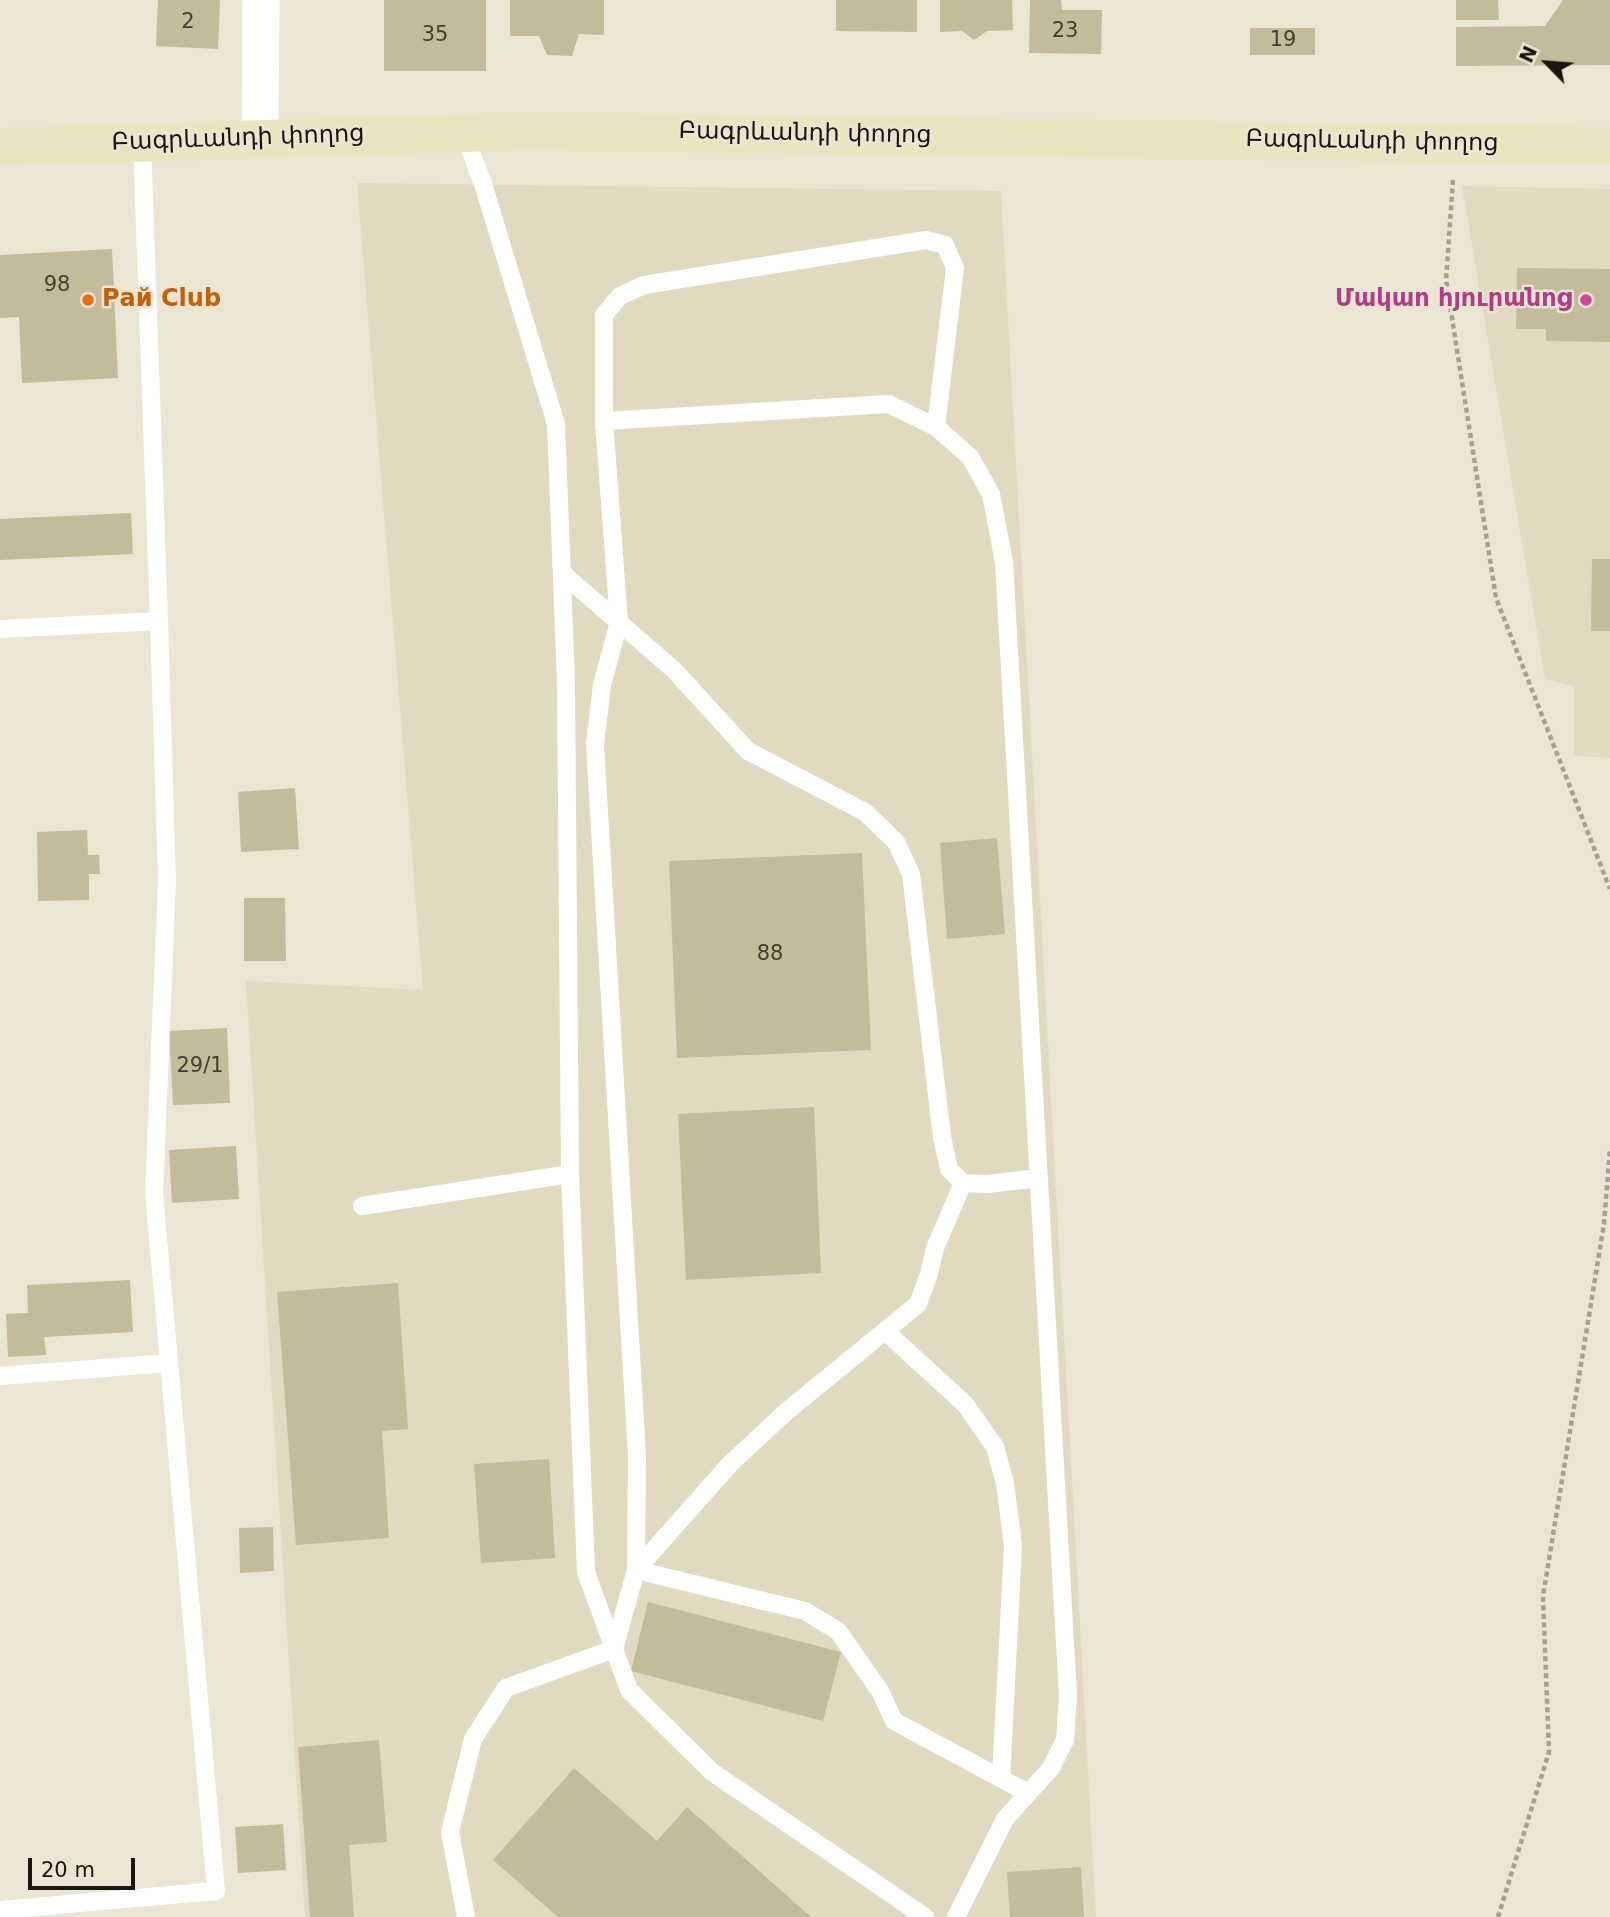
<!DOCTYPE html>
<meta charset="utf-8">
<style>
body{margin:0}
#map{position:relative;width:1610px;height:1917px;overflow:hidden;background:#ebe6d3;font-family:"DejaVu Sans",sans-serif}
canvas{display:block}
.north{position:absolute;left:1512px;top:28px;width:70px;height:70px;-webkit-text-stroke:5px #ebe6d3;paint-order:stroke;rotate:295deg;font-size:19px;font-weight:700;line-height:28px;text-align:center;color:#18160f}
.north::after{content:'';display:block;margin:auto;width:24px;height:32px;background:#18160f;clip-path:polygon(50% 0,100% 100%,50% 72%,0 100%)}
.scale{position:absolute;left:28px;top:1858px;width:107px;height:32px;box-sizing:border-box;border:4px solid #18160f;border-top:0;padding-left:9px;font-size:21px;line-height:24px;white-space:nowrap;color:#18160f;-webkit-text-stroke:5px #ebe6d3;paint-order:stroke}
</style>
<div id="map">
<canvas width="1610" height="1917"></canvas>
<div class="north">N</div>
<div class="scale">20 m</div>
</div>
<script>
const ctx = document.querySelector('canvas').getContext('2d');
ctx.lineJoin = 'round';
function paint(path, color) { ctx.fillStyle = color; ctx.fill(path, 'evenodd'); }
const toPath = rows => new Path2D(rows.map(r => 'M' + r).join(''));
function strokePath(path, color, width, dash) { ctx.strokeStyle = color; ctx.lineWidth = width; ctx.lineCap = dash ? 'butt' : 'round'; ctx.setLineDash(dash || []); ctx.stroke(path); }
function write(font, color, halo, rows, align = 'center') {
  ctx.font = font + ' "DejaVu Sans","Noto Sans Armenian",sans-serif'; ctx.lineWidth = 5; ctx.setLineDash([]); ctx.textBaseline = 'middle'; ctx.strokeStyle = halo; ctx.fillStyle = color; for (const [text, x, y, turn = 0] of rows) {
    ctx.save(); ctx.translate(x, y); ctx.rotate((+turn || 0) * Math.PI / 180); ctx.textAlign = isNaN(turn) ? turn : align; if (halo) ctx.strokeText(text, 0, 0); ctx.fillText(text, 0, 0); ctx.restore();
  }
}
paint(toPath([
 [357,183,1001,191,1096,1917,305,1917,246,981,423,990],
 [1462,186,1610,189,1610,758,1574,756,1574,686,1545,679]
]), '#e1dac0');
paint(toPath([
 [158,0,220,0,218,49,156,46],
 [384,0,486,0,486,71,384,71],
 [510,0,604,0,604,35,579,34,572,56,547,55,539,36,510,36],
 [836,0,917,0,917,32,836,31],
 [940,0,1012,0,1013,30,987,31,974,40,962,31,940,32],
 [1030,0,1061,0,1062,10,1102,10,1101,54,1029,53],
 [1456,0,1498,0,1499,20,1456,20],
 [1563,0,1610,0,1610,65,1456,66,1456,27,1545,26],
 [1250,28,1315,28,1315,55,1250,55],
 [112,249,118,378,22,383,19,317,0,318,0,255],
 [1517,268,1610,269,1610,342,1546,341,1546,329,1516,329],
 [131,513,133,554,0,560,0,519],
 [1592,559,1610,559,1610,631,1591,631],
 [295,788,299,849,241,852,238,792],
 [87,830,88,855,99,855,100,874,89,874,89,900,38,901,37,832],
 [997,838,1005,934,947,939,940,843],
 [862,853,871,1050,677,1058,669,861],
 [244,898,285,898,286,961,244,961],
 [227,1028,230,1103,173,1105,169,1031],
 [814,1107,821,1273,686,1280,678,1114],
 [236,1146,239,1199,172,1203,169,1150],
 [130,1280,133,1332,44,1337,46,1355,8,1357,6,1314,28,1313,27,1285],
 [398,1283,408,1429,382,1431,389,1538,296,1545,277,1292],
 [549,1459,555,1558,481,1563,474,1464],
 [273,1527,274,1571,240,1573,239,1528],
 [648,1602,841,1652,823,1721,631,1671],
 [379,1740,387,1842,349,1845,354,1917,310,1917,298,1747],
 [574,1768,657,1841,687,1807,811,1917,558,1917,493,1860],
 [283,1824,286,1870,238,1873,235,1827],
 [1081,1867,1084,1917,1010,1917,1007,1872]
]), '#c4bb9b');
strokePath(toPath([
 [1453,180,1446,280,1496,598,1610,889],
 [1498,1917,1549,1752,1543,1596,1604,1224,1610,1149]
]), '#a5a192', 4.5, [5, 3.5]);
strokePath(toPath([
 [464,133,483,184,556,424,566,682,570,1174,586,1572,629,1690,712,1772,925,1917],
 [142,142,159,621],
 [936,427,955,268,945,245,926,240,644,285,620,296,604,315,604,421,889,404,936,427,970,457,991,494,1004,562,1068,1696,1065,1740,1051,1768,1005,1819,956,1917],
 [562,573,674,670,748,751,865,812,896,842,911,874,942,1137,949,1169,963,1183,988,1184,1039,1178],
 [0,629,159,621,167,881,154,1193,216,1891,0,1910],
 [963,1183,935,1248,929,1274,918,1304,787,1411,730,1464,636,1570,805,1611,838,1631,880,1691,894,1721,1028,1793],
 [362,1206,570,1174],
 [885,1331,965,1404,995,1447,1005,1483,1013,1546,1001,1779],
 [0,1376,169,1363],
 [466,1917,450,1832,473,1739,506,1688,614,1649,636,1570,637,1456,595,744,602,685,619,622,604,421]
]), '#fff', 18);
strokePath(toPath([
 [260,138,261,0]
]), '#fff', 37);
strokePath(toPath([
 [0,147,531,131,1610,146]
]), '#e7e6bf', 38);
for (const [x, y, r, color] of [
 [88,300,7,"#e8710a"],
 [1586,300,7,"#d1479c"]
]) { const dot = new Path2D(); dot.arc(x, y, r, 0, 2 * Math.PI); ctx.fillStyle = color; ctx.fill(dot); strokePath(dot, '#ebe6d3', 2.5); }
write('21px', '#433f32', null, [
 ["2",188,23],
 ["23",1065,32],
 ["35",435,36],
 ["19",1283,41],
 ["98",57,286],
 ["88",770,955],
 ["29/1",200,1067]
]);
write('24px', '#18160f', '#ebe6d3', [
 ["Բագրևանդի փողոց",805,134,1],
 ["Բագրևանդի փողոց",238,139,-2],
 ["Բագրևանդի փողոց",1372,142,1]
]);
write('bold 24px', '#c56008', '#ebe6d3', [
 ["Рай Club",102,300]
], 'left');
write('bold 24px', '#b23c85', '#ebe6d3', [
 ["Մակաո հյուրանոց",1572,300]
], 'right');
</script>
